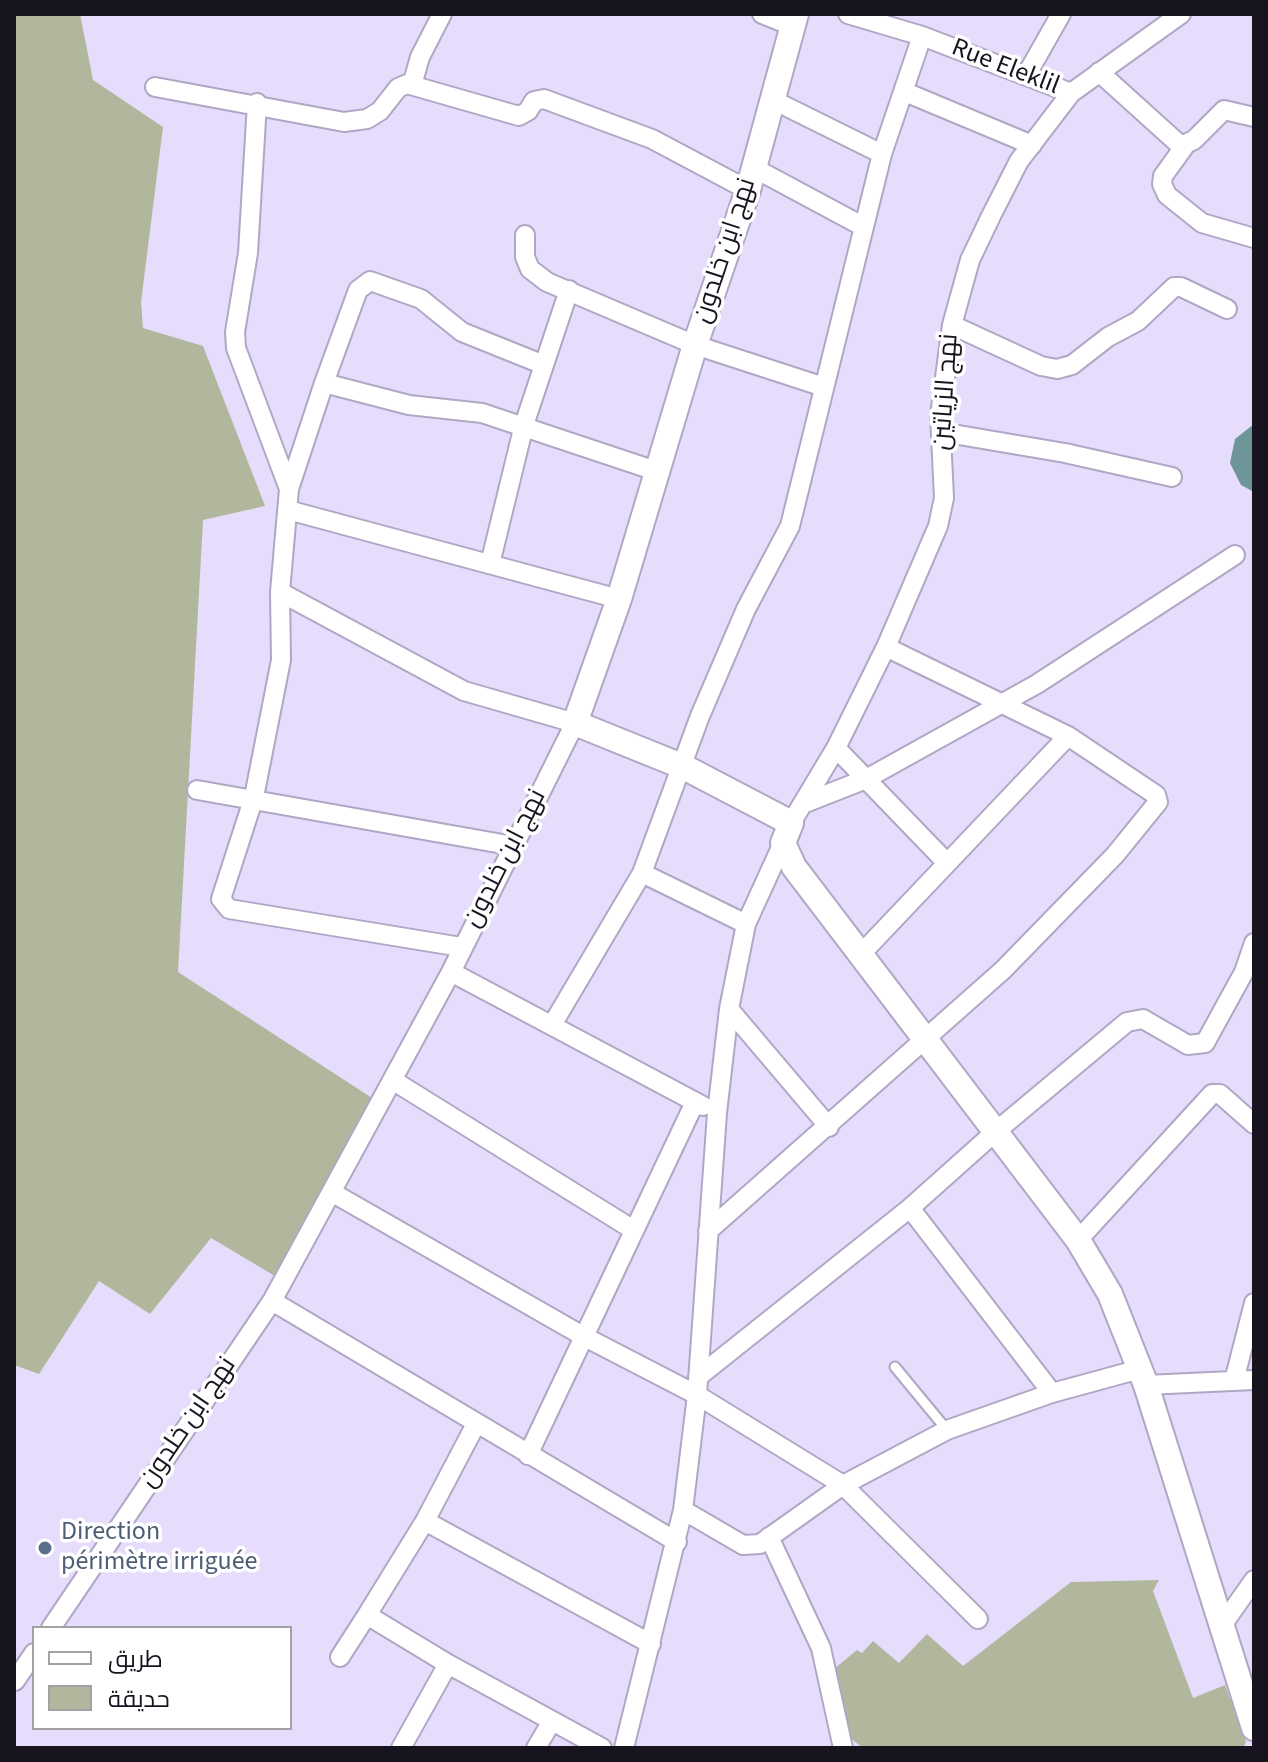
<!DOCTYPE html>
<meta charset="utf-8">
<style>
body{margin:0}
#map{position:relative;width:1268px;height:1762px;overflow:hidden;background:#e6dcfc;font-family:"Source Sans 3",Cairo,sans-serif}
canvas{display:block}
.frame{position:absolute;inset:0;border:16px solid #18141f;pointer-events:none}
.legend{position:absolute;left:32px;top:1626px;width:260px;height:104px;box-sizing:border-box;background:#fff;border:2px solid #a3a1a5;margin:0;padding:10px 14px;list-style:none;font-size:24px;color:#18141f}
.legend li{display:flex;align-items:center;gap:16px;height:40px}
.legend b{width:40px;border:2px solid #a3a1a5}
</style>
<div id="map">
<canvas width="1268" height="1762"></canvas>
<div class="frame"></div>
<ul class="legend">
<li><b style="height:10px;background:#fff"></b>طريق</li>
<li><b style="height:22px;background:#b1b79c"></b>حديقة</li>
</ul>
</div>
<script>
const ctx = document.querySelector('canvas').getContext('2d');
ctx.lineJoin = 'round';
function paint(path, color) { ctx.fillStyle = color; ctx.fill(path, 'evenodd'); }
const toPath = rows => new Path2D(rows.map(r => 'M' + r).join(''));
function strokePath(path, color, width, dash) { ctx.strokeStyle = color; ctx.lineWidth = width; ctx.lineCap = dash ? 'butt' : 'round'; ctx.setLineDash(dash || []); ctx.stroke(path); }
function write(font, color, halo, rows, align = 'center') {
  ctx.font = font + ' "Source Sans 3",Cairo,sans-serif'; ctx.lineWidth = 7; ctx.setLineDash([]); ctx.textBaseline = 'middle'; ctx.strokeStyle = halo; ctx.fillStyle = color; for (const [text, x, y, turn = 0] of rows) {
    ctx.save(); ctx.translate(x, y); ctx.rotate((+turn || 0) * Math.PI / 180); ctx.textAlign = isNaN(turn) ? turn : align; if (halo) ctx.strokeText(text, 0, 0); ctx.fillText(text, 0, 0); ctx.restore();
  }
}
paint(toPath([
 [14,14,80,14,93,80,163,127,141,302,143,328,203,346,265,506,203,520,178,972,389,1109,280,1279,211,1238,150,1314,99,1281,39,1374,14,1365],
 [1159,1580,1153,1591,1193,1698,1225,1685,1246,1742,1243,1748,863,1748,849,1737,834,1669,857,1650,862,1653,873,1641,899,1663,927,1634,963,1666,1071,1582]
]), '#b1b79c');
paint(toPath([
 [1254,424,1254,492,1241,485,1230,463,1235,439]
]), '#6e9598');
const lane = toPath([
 [895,1367,947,1430]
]);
const street = toPath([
 [762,14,792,26],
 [848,14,922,36,1071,93],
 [1099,72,1181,146,1194,140,1224,110,1254,117],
 [1027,74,1061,14],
 [412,85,420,57,442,14],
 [155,87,344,122,367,119,380,111,398,88,407,84,519,116,528,111,534,101,544,99,652,139,748,190],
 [905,92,1032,145],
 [773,100,882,154],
 [257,103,248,253,235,332,236,348,289,489,280,592,281,660,254,797,221,899,229,909,461,947],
 [1184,147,1163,176,1162,184,1167,195,1202,223,1254,238],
 [754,168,864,227],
 [525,235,525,257,530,269,547,282,695,345,824,387],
 [952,325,1041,366,1057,369,1072,365,1108,337,1138,321,1174,287,1181,287,1227,309],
 [324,383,358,290,370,281,421,299,462,332,544,365],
 [941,432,1065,453,1172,477],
 [289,489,324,383,409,405,482,413,659,472],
 [288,510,619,599],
 [490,564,524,425,569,290],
 [836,748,946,862],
 [197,790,514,846],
 [805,803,866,779,1037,684,1235,555],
 [791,823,836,748,886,647,938,526,944,498,940,415,952,325,970,260,991,216,1019,161,1071,93,1181,14],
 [642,873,746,924],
 [861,954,1068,736],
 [451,972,703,1106],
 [729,1009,829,1127],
 [552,1025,642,873,700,716,746,609,790,526,882,154,922,36],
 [394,1081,632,1229],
 [333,1193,583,1336,697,1395,843,1485,978,1619],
 [910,1208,1052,1393],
 [708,1231,1003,970,1115,855,1158,802,1156,795,1068,736,886,647],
 [1078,1240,1212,1094,1220,1094,1254,1124],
 [272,1301,677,1542],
 [698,1377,910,1208,994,1133,1127,1022,1143,1019,1188,1045,1205,1043,1244,972,1254,943],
 [1234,1381,1254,1303],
 [1146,1385,1254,1380],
 [476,1424,425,1521,367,1615,448,1664,602,1748],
 [528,1455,695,1102],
 [683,1510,743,1545,760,1544,843,1485,947,1430,1052,1393,1140,1369],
 [425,1521,651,1644],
 [769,1537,821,1648,843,1748],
 [1223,1624,1254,1580],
 [51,1628,272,1301,451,972,575,723,464,691,280,592],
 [340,1657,367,1615],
 [15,1681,34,1653],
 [401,1748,448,1664],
 [536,1748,552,1721],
 [624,1748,683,1510,697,1395,717,1113,729,1009,746,924,783,843]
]);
const secondary = toPath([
 [796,14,748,190,695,345,619,599,575,723,684,767,791,823,783,843,794,867,1078,1240,1110,1294,1146,1385,1254,1728]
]);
strokePath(lane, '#b1a7c5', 13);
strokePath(street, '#b1a7c5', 22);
strokePath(secondary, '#b1a7c5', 28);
strokePath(lane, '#fff', 9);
strokePath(street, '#fff', 18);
strokePath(secondary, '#fff', 24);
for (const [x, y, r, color] of [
 [45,1548,8,"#5c6f8a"]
]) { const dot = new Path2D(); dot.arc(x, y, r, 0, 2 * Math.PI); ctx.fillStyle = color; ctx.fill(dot); strokePath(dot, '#fff', 3); }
write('26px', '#18141f', '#fff', [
 ["Rue Eleklil",1005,68,21],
 ["نهج ابن خلدون",726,251,-72],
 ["نهج الزياتين",947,392,-86],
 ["نهج ابن خلدون",506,859,-63],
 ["نهج ابن خلدون",189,1423,-56]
]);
write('26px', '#4e5e75', '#fff', [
 ["Direction",61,1533],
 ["périmètre irriguée",61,1563]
], 'left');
</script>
